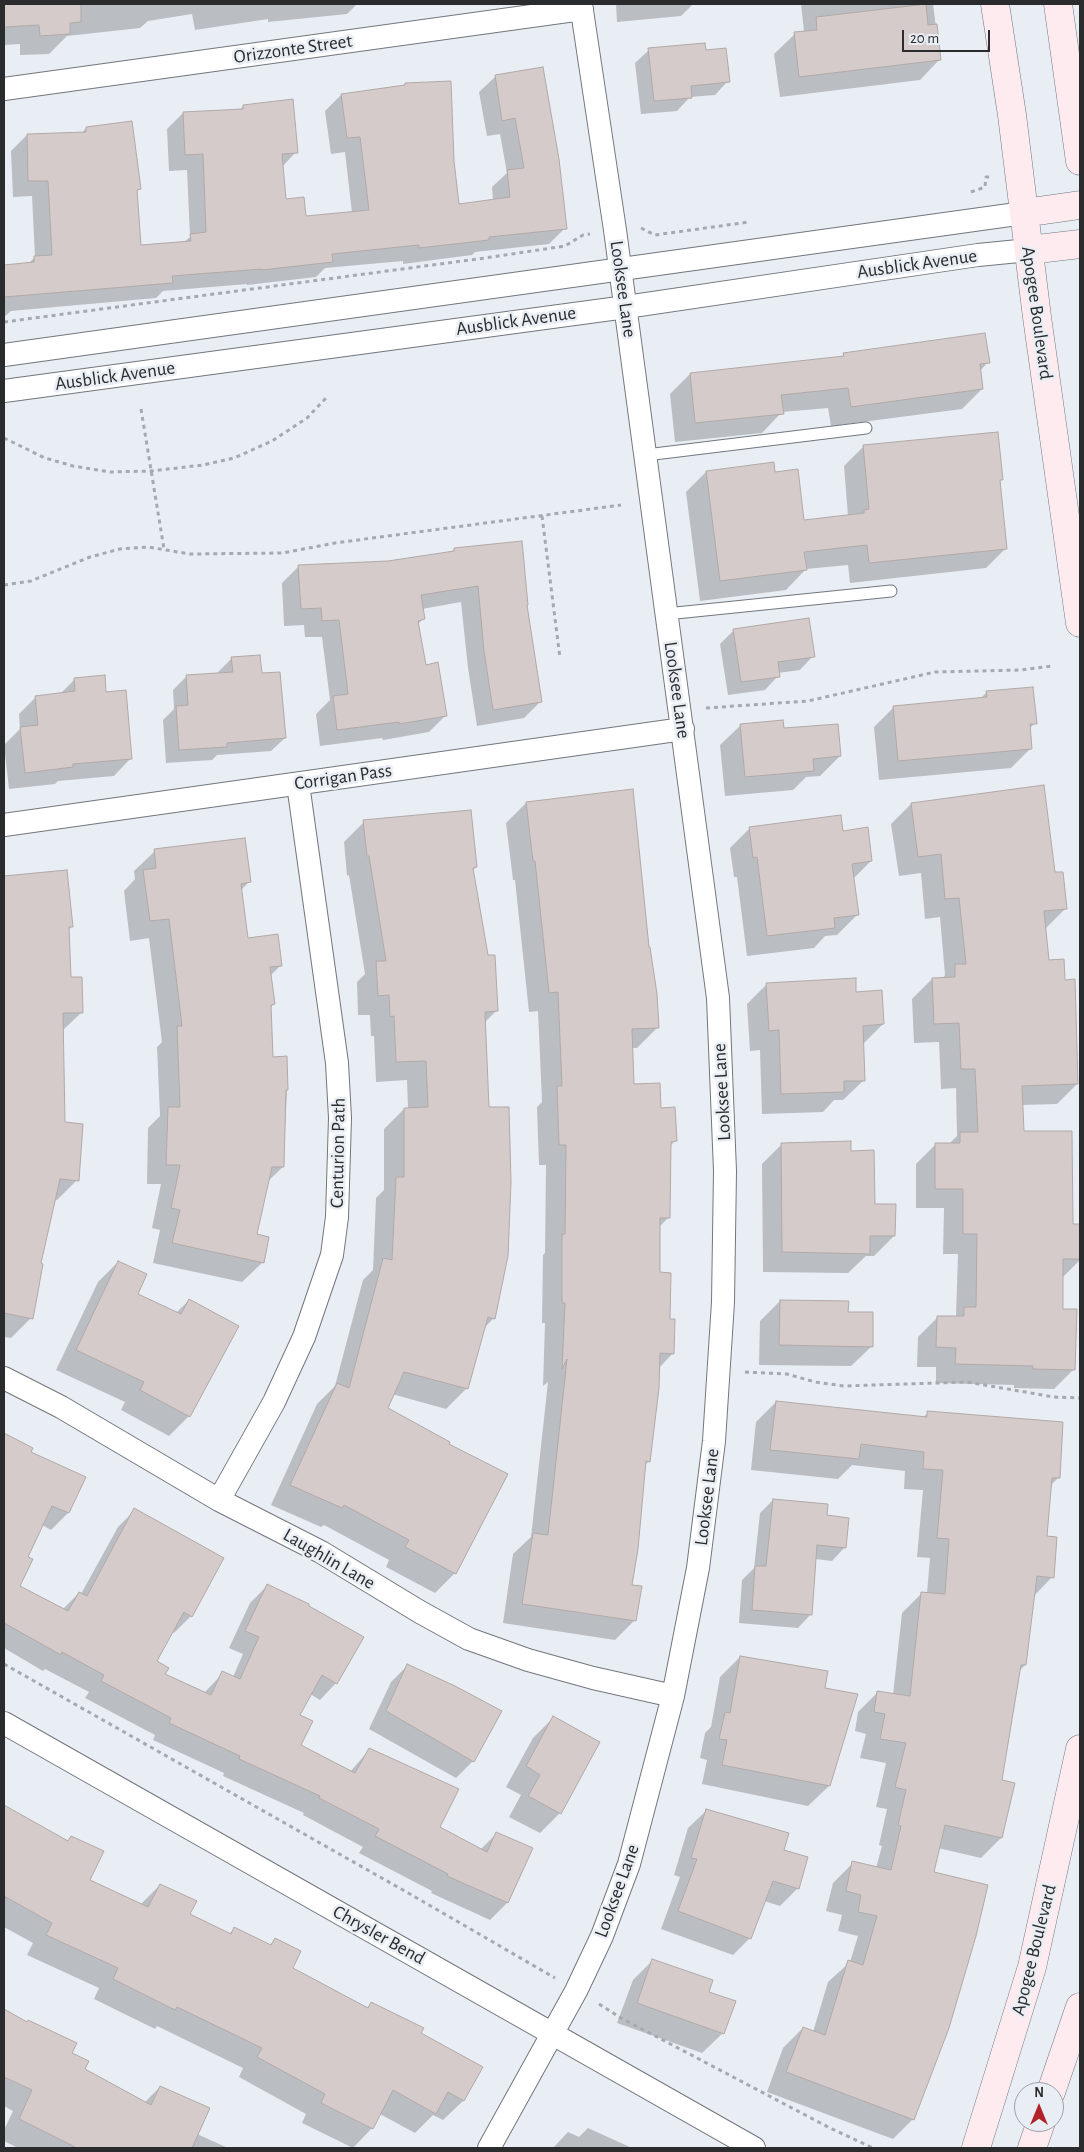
<!DOCTYPE html>
<style>
body{margin:0}
#map{position:relative;width:1084px;height:2152px;overflow:hidden;background:#e9eef4;font-family:"Alegreya Sans",sans-serif}
canvas{display:block}
.frame{position:absolute;inset:0;border:5px solid #292b2d;pointer-events:none}
.north{position:absolute;left:1014px;top:2082px;width:50px;height:50px;box-sizing:border-box;background:#e9eef4;border:1px solid #9ca0a4;border-radius:50%;rotate:0deg;font-size:14px;font-weight:700;line-height:20px;text-align:center;color:#292b2d}
.north::after{content:'';display:block;margin:auto;width:18px;height:22px;background:#b32229;clip-path:polygon(50% 0,100% 100%,50% 72%,0 100%)}
.scale{position:absolute;left:902px;top:30px;width:88px;height:22px;box-sizing:border-box;border:2px solid #292b2d;border-top:0;padding-left:6px;font-size:15px;line-height:18px;white-space:nowrap;color:#292b2d;-webkit-text-stroke:4px #e9eef4;paint-order:stroke}
</style>
<div id="map">
<canvas width="1084" height="2152"></canvas>
<div class="frame"></div>
<div class="north">N</div>
<div class="scale">20 m</div>
</div>
<script>
const ctx = document.querySelector('canvas').getContext('2d');
ctx.lineJoin = 'round';
function paint(path, color) { ctx.fillStyle = color; ctx.fill(path, 'evenodd'); }
const toPath = rows => new Path2D(rows.map(r => 'M' + r).join(''));
function strokePath(path, color, width, dash) { ctx.strokeStyle = color; ctx.lineWidth = width; ctx.lineCap = dash ? 'butt' : 'round'; ctx.setLineDash(dash || []); ctx.stroke(path); }
function write(font, color, halo, rows, align = 'center') {
  ctx.font = font + ' "Alegreya Sans",sans-serif'; ctx.lineWidth = 5; ctx.setLineDash([]); ctx.textBaseline = 'middle'; ctx.strokeStyle = halo; ctx.fillStyle = color; for (const [text, x, y, turn = 0] of rows) {
    ctx.save(); ctx.translate(x, y); ctx.rotate((+turn || 0) * Math.PI / 180); ctx.textAlign = isNaN(turn) ? turn : align; if (halo) ctx.strokeText(text, 0, 0); ctx.fillText(text, 0, 0); ctx.restore();
  }
}
paint(toPath([
 [4,4,357,4,347,14,268,22,268,19,195,30,192,14,148,21,140,28,67,36,49,54,20,55,20,44,4,45],
 [616,4,693,4,681,16,617,22],
 [801,4,933,4,940,59,920,80,780,97,774,54,795,34,804,31],
 [649,50,705,52,728,81,715,95,690,97,677,111,641,114,635,63],
 [542,69,565,228,549,244,475,252,472,255,403,264,403,261,325,268,316,277,247,285,247,284,163,291,156,298,11,311,4,317,4,267,28,264,35,257,32,196,13,197,11,151,27,135,81,134,86,128,139,189,136,192,140,246,183,243,190,237,187,170,169,171,167,129,183,113,239,111,243,106,296,152,282,167,285,200,305,218,352,213,345,152,331,154,325,111,341,95,403,86,405,84,452,161,458,205,493,200,492,187,507,173,500,134,487,136,479,92,495,77],
 [844,355,988,362,980,371,982,389,962,409,831,426,828,408,782,412,762,433,675,442,670,394,690,374,841,358],
 [864,446,1002,479,999,482,1006,548,986,568,850,583,848,565,806,569,786,590,700,601,686,492,706,472,774,473,803,522,848,516,844,466],
 [454,549,526,605,541,701,524,718,477,726,468,668,461,602,422,609,423,619,417,625,425,666,446,715,429,732,383,740,382,738,320,746,316,714,330,700,322,637,305,637,304,625,284,626,282,583,299,566,388,563,451,553],
 [734,630,813,656,800,670,778,673,778,676,765,690,728,695,720,644],
 [232,658,261,674,285,738,271,751,217,755,212,760,166,763,163,720,174,709,173,690,187,676,219,674,218,672],
 [75,679,105,694,131,758,114,776,58,781,55,784,9,789,4,745,20,729,19,714,36,697,60,694],
 [987,692,1035,723,1029,729,1031,748,1011,768,879,780,874,727,894,707,980,699],
 [741,725,840,756,820,776,806,777,793,790,725,796,720,745],
 [632,790,657,1028,637,1048,631,1048,632,1085,660,1109,675,1141,669,1147,668,1218,659,1227,658,1274,669,1320,673,1353,659,1368,649,1461,644,1466,630,1586,635,1620,615,1640,503,1623,513,1554,531,1537,548,1382,543,1386,545,1323,542,1323,543,1255,545,1253,546,1165,539,1165,537,1107,542,1102,538,1011,529,1012,515,880,513,880,506,823,526,803],
 [911,804,1054,874,1066,908,1046,928,1048,961,1064,981,1077,1084,1057,1104,1022,1105,1022,1133,1072,1225,1080,1225,1080,1260,1062,1278,1062,1310,1074,1369,1054,1389,1014,1388,1014,1385,936,1383,936,1367,917,1367,918,1337,938,1317,956,1316,958,1254,943,1254,944,1208,916,1208,916,1164,936,1144,949,1144,957,1136,956,1088,941,1089,939,1042,914,1043,912,999,932,979,942,979,945,975,940,917,925,919,921,873,899,876,891,824],
 [364,822,476,867,472,871,497,1010,484,1023,494,1318,483,1329,467,1388,446,1409,392,1394,386,1409,455,1573,435,1593,386,1567,389,1560,324,1525,321,1527,271,1505,317,1404,335,1386,363,1280,373,1270,376,1198,384,1190,384,1129,404,1109,408,1109,407,1080,376,1082,374,1036,371,1036,370,1015,358,1015,357,982,365,974,349,875,347,876,344,842],
 [750,828,842,832,871,861,853,879,857,915,837,935,825,936,814,948,747,956,737,877,734,877,730,848],
 [155,851,249,882,241,890,247,939,280,966,270,976,274,1004,270,1008,272,1058,287,1090,283,1167,267,1182,256,1235,263,1262,242,1282,153,1263,160,1230,152,1228,161,1184,147,1184,148,1128,160,1116,157,1047,162,1042,149,938,130,941,124,891,135,879,134,871],
 [66,871,72,926,68,931,69,978,82,1012,62,1031,64,1123,77,1180,57,1200,54,1200,40,1264,31,1318,11,1338,4,1337,4,877],
 [767,984,855,993,883,1024,863,1044,864,1080,843,1100,834,1100,823,1112,762,1114,760,1050,750,1051,747,1004],
 [782,1144,850,1152,874,1205,894,1236,874,1256,866,1256,848,1273,763,1272,762,1164],
 [118,1262,136,1294,176,1313,189,1300,189,1416,169,1436,121,1410,125,1402,56,1370,98,1282],
 [780,1301,847,1313,872,1346,851,1366,759,1365,760,1321],
 [776,1402,922,1418,928,1413,1058,1478,1050,1486,1046,1537,1052,1577,1033,1597,1025,1665,1019,1671,1001,1781,1001,1838,981,1858,938,1848,932,1873,913,2119,893,2139,767,2092,783,2048,803,2028,813,2032,828,1982,850,1962,858,1936,838,1931,842,1915,826,1911,833,1883,853,1863,876,1868,882,1846,879,1845,887,1809,876,1807,886,1763,860,1758,866,1734,855,1731,858,1712,878,1692,893,1695,902,1613,922,1593,927,1593,930,1558,917,1557,923,1490,904,1489,905,1471,852,1465,838,1479,751,1470,756,1422],
 [4,1434,31,1449,29,1453,84,1478,68,1513,51,1530,42,1525,27,1557,18,1587,62,1610,79,1593,81,1594,118,1527,135,1510,191,1616,174,1633,172,1631,156,1662,163,1675,204,1693,223,1673,233,1677,243,1654,229,1648,250,1603,267,1586,336,1683,320,1700,310,1694,298,1716,300,1746,350,1772,370,1749,439,1827,480,1850,496,1834,531,1849,507,1903,490,1920,431,1893,432,1891,359,1853,363,1847,303,1815,304,1813,223,1776,224,1773,153,1740,155,1735,85,1698,89,1692,45,1669,43,1671,4,1648],
 [773,1500,826,1516,845,1547,832,1561,815,1559,811,1614,798,1628,739,1623,742,1580,754,1568,760,1513],
 [740,1657,824,1689,856,1695,829,1786,808,1806,702,1784,707,1760,700,1758,705,1733,711,1727,720,1677],
 [408,1665,473,1761,456,1778,369,1729,391,1682],
 [553,1718,599,1743,560,1813,540,1833,509,1817,521,1795,506,1787,533,1738],
 [4,1806,67,1842,71,1837,89,1881,140,1905,160,1885,189,1915,229,1934,234,1929,269,1946,275,1939,291,1968,366,2009,371,2004,419,2034,481,2067,463,2101,443,2120,433,2115,415,2133,380,2114,372,2128,353,2148,302,2123,306,2114,239,2077,243,2068,157,2026,155,2029,94,1999,99,1988,27,1955,33,1943,4,1927],
 [706,1811,783,1851,798,1888,780,1906,764,1901,750,1938,733,1955,661,1929,680,1877,674,1875,688,1828],
 [653,1960,707,1992,723,2033,702,2053,617,2023,633,1980],
 [4,2011,27,2023,71,2054,83,2070,144,2103,160,2087,197,2134,228,2148,18,2148,4,2141,4,2130,13,2111,4,2106],
 [588,2128,632,2148,553,2148,568,2132,579,2137]
]), '#0003');
const building = toPath([
 [4,4,81,4,81,22,70,23,70,34,40,36,39,25,4,27,4,4],
 [926,4,928,25,937,24,941,60,799,77,794,32,817,30,816,17,926,4],
 [705,43,706,50,726,48,730,82,691,86,692,98,654,101,648,48,705,43],
 [543,67,559,159,567,229,489,237,489,240,419,248,419,245,332,254,333,262,262,270,262,269,172,276,173,283,4,297,4,265,34,262,34,256,52,255,48,181,28,181,27,134,86,132,86,127,132,121,141,189,137,190,141,245,191,241,190,234,206,232,203,154,185,155,183,112,243,109,243,105,293,99,298,153,282,154,286,199,304,197,306,216,369,210,360,137,347,138,341,94,405,85,405,83,451,81,454,161,459,204,510,197,507,170,524,168,515,118,502,121,495,75,543,67],
 [985,333,990,363,980,364,983,389,851,407,848,388,781,395,784,414,695,423,690,373,844,356,843,353,985,333],
 [998,432,1003,480,1000,480,1007,549,869,563,867,545,804,552,807,570,720,581,706,471,774,462,775,472,798,469,804,520,864,513,864,510,869,509,863,445,998,432],
 [522,541,528,605,527,605,542,702,493,710,484,651,478,586,421,595,425,619,418,621,426,665,438,662,447,716,399,724,399,722,337,730,333,696,348,694,339,620,322,621,321,608,301,609,298,565,388,561,454,551,454,548,522,541],
 [809,618,815,657,778,662,780,677,741,682,733,629,809,618],
 [260,655,262,673,280,672,286,738,227,743,227,747,179,750,176,706,188,705,186,675,233,672,231,657,260,655],
 [105,675,106,692,126,690,132,759,73,764,73,767,25,773,20,727,38,725,35,696,75,691,74,678,105,675],
 [1033,687,1037,724,1030,724,1032,749,898,761,893,706,987,697,986,691,1033,687],
 [783,720,784,728,838,724,841,756,813,759,814,771,745,777,740,724,783,720],
 [1044,785,1055,872,1063,872,1067,909,1044,911,1049,960,1064,959,1065,980,1075,979,1078,1084,1022,1086,1024,1131,1072,1131,1073,1224,1080,1224,1080,1259,1063,1259,1063,1309,1077,1309,1075,1370,1033,1369,1033,1366,955,1364,956,1348,936,1347,937,1316,964,1316,964,1307,976,1307,977,1234,963,1234,963,1189,935,1189,935,1143,960,1143,960,1132,978,1132,975,1069,961,1069,959,1023,934,1024,932,978,955,977,955,964,966,964,959,898,945,899,941,854,918,857,911,803,1044,785],
 [633,789,649,947,650,947,657,994,659,1028,632,1029,634,1084,660,1083,661,1108,675,1107,677,1141,671,1142,670,1218,660,1218,660,1272,671,1273,670,1319,675,1319,674,1354,660,1353,659,1388,650,1462,646,1461,638,1549,632,1585,642,1586,636,1621,522,1604,533,1533,548,1535,567,1359,562,1369,565,1303,562,1303,562,1234,565,1234,566,1145,559,1145,557,1086,562,1086,558,992,549,993,535,861,533,861,526,802,633,789],
 [471,810,477,867,473,868,488,955,495,955,498,1011,485,1012,489,1107,509,1107,511,1182,508,1256,495,1319,488,1317,468,1389,404,1372,388,1408,450,1442,449,1444,508,1474,456,1574,405,1547,409,1540,344,1505,342,1508,290,1485,337,1383,349,1388,383,1258,392,1260,396,1177,404,1177,404,1108,428,1107,426,1061,396,1062,394,1016,390,1017,389,995,378,996,376,961,386,961,369,856,367,856,363,820,471,810],
 [841,815,843,831,868,827,872,861,852,864,859,915,834,918,835,928,767,936,757,857,753,858,749,827,841,815],
 [245,838,251,882,241,884,248,938,278,934,282,966,270,967,275,1004,271,1005,273,1057,287,1056,288,1090,286,1090,284,1167,272,1167,257,1234,269,1237,264,1263,172,1243,180,1210,171,1208,180,1165,166,1165,168,1107,180,1107,177,1026,182,1026,169,919,150,921,143,870,156,868,154,849,245,838],
 [67,870,73,927,69,927,71,977,82,977,83,1013,63,1013,65,1122,83,1124,79,1181,60,1179,41,1263,43,1264,33,1319,4,1313,4,876,67,870],
 [856,978,856,992,882,990,884,1024,863,1026,865,1081,844,1081,844,1092,781,1094,779,1030,769,1031,766,983,856,978],
 [851,1141,851,1151,874,1150,875,1204,896,1204,895,1236,870,1236,870,1254,782,1252,781,1143,851,1141],
 [118,1261,147,1274,138,1294,181,1314,189,1299,239,1326,190,1417,140,1390,144,1382,76,1350,118,1261],
 [780,1300,849,1301,848,1312,873,1312,873,1347,779,1345,780,1300],
 [776,1401,927,1417,927,1411,1063,1422,1060,1478,1052,1478,1047,1536,1057,1537,1054,1578,1037,1576,1026,1665,1021,1665,1002,1780,1015,1783,1002,1838,945,1825,934,1872,988,1885,976,1936,949,2028,914,2120,786,2072,803,2027,825,2035,848,1960,863,1965,877,1916,858,1912,861,1895,846,1891,852,1861,891,1870,901,1826,898,1825,906,1790,895,1787,906,1743,880,1739,885,1714,874,1712,877,1691,910,1696,921,1592,945,1594,949,1539,937,1538,943,1470,923,1469,924,1452,861,1444,859,1459,770,1450,776,1401],
 [4,1433,33,1448,31,1452,86,1477,69,1513,52,1506,28,1557,33,1559,20,1586,68,1611,79,1592,87,1596,134,1508,224,1558,192,1617,184,1612,157,1661,169,1668,165,1674,211,1695,222,1671,240,1679,259,1637,245,1631,267,1584,309,1604,309,1606,364,1637,337,1684,322,1675,300,1715,313,1721,301,1745,355,1773,369,1748,459,1789,440,1827,487,1852,496,1832,533,1848,508,1903,447,1876,448,1874,375,1836,379,1829,319,1798,320,1796,239,1759,240,1756,169,1723,171,1718,101,1681,104,1675,62,1652,61,1655,4,1623,4,1433],
 [773,1499,828,1504,827,1515,849,1518,846,1548,817,1545,812,1615,752,1610,755,1566,766,1566,773,1499],
 [740,1656,828,1671,825,1688,858,1694,830,1786,722,1765,727,1740,719,1739,725,1712,730,1713,740,1656],
 [407,1664,455,1686,502,1711,474,1762,386,1711,407,1664],
 [553,1716,600,1742,561,1814,528,1796,540,1775,526,1766,553,1716],
 [4,1805,68,1841,71,1836,104,1851,90,1880,148,1907,160,1884,197,1901,190,1914,231,1934,234,1927,271,1945,275,1938,301,1951,293,1968,368,2008,371,2002,424,2028,421,2033,483,2067,464,2101,448,2092,436,2114,393,2090,373,2129,321,2103,325,2094,257,2057,262,2048,177,2007,175,2010,113,1979,118,1968,46,1935,52,1923,4,1896,4,1805],
 [706,1809,789,1833,784,1850,808,1857,799,1889,773,1881,751,1939,678,1911,697,1859,691,1858,706,1809],
 [652,1959,713,1980,709,1992,736,2001,724,2034,637,2003,652,1959],
 [4,2009,27,2022,28,2020,77,2043,72,2053,89,2061,85,2069,151,2105,160,2086,210,2108,192,2148,77,2148,19,2119,32,2090,4,2077,4,2009]
]);
paint(building, '#d4cbca');
strokePath(building, '#b1a8a7', 1);
const lane = toPath([
 [646,455,866,428],
 [666,614,891,591]
]);
const street = toPath([
 [4,89,582,9],
 [4,355,1024,213],
 [4,391,626,307,978,255,1029,250],
 [4,825,683,729],
 [4,1378,61,1407,219,1500,321,1552,420,1612,469,1639,528,1660,593,1678,673,1696],
 [219,1500,274,1402,304,1337,332,1255,337,1217,340,1118,337,1063,298,784],
 [4,1723,754,2148],
 [489,2148,576,1991,602,1936,629,1864,673,1696,698,1568,714,1441,723,1302,725,1171,718,998,615,230,581,4]
]);
const secondary = toPath([
 [995,4,1012,115,1037,317,1080,623],
 [1058,4,1080,161],
 [1024,213,1080,205],
 [1029,250,1080,244],
 [1051,2092,1080,2007],
 [976,2148,1032,1967,1080,1749],
 [1032,2148,1041,2122]
]);
strokePath(lane, '#72777d', 13);
strokePath(street, '#72777d', 24);
strokePath(secondary, '#72777d', 29);
strokePath(toPath([
 [971,192,985,187,986,177,990,177],
 [641,228,655,235,749,222],
 [4,322,485,258,565,246,583,235,590,234],
 [141,409,164,549],
 [4,438,45,458,73,466,110,472,151,471,203,465,234,458,272,441,307,418,326,398],
 [542,516,560,658],
 [4,585,31,581,90,557,120,549,148,547,190,554,283,553,335,543,621,505],
 [706,708,808,701,935,672,1021,670,1053,666],
 [745,1372,787,1374,815,1382,844,1386,967,1382,1054,1397,1080,1398],
 [4,1664,410,1894,555,1978],
 [599,2004,621,2018,830,2128,873,2148]
]), '#a6aaae', 3, [4, 4]);
strokePath(lane, '#fff', 11);
strokePath(street, '#fff', 22);
strokePath(secondary, '#feebf0', 28);
write('19px', '#292b2d', '#e9eef4', [
 ["Orizzonte Street",293,49,-8],
 ["Ausblick Avenue",917,264,-8],
 ["Looksee Lane",623,289,82],
 ["Apogee Boulevard",1037,313,82],
 ["Ausblick Avenue",516,321,-8],
 ["Ausblick Avenue",115,376,-8],
 ["Looksee Lane",677,690,82],
 ["Corrigan Pass",343,777,-8],
 ["Looksee Lane",722,1092,-93],
 ["Centurion Path",338,1153,-89],
 ["Looksee Lane",707,1497,-83],
 ["Laughlin Lane",329,1559,30],
 ["Looksee Lane",617,1891,-70],
 ["Chrysler Bend",379,1935,29],
 ["Apogee Boulevard",1034,1950,-76]
]);
</script>
